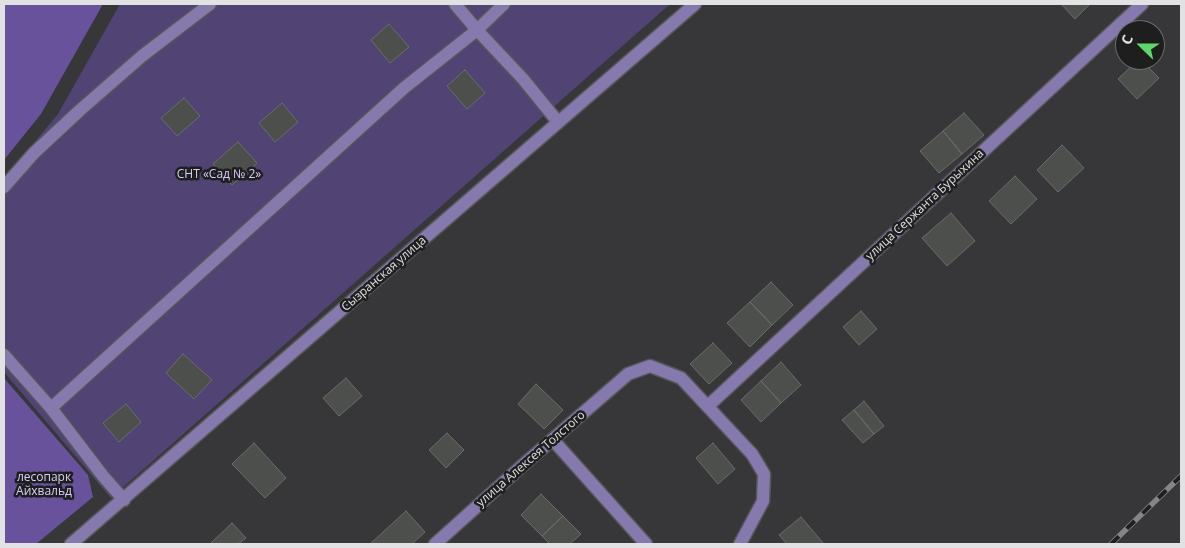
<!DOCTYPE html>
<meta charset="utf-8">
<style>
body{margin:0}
#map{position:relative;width:1185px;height:548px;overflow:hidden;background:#373639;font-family:"Open Sans",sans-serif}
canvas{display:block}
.frame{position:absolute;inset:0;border:5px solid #e2e1e3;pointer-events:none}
.north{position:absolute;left:1115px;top:20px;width:50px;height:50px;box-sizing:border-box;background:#1e1e1f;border:1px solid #6c6c6d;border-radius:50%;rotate:292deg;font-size:14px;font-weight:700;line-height:20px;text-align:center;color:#e2e1e3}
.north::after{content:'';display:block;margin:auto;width:18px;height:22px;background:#60d56a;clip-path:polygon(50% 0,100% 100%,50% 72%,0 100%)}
</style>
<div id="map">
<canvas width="1185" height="548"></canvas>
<div class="frame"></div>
<div class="north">С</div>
</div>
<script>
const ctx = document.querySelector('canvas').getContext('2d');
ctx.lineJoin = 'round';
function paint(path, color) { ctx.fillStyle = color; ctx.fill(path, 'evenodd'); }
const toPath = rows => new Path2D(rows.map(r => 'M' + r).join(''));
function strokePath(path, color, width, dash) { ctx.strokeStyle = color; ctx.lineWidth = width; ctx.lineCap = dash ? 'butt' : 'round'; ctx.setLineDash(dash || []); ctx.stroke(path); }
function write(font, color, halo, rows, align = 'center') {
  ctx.font = font + ' "Open Sans",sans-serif'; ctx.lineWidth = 5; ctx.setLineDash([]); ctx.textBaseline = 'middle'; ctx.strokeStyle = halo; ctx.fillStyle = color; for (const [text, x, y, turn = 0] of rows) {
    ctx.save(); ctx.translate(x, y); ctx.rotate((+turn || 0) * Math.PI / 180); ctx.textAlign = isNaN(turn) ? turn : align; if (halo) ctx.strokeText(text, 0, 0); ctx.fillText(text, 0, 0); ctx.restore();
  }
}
paint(toPath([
 [120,4,670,4,111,498,4,372,4,179,58,114]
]), '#514475');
paint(toPath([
 [4,4,103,4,41,114,4,160],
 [4,378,88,475,93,497,36,544,4,544]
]), '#67529b');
const building = toPath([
 [1061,4,1090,4,1075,19,1061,4],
 [389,24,409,47,390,63,371,40,389,24],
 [1138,60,1141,60,1159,78,1137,99,1118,79,1138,60],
 [465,70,485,93,467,109,447,86,465,70],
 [184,98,200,116,177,136,161,118,184,98],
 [282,103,298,122,275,142,259,123,282,103],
 [964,113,984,135,962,154,943,131,964,113],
 [943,131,962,154,939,173,920,151,943,131],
 [238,142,257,163,232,185,213,164,238,142],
 [1062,145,1084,168,1058,192,1037,170,1062,145],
 [1015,176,1037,199,1011,224,989,201,1015,176],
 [951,213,975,241,947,266,922,238,951,213],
 [771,282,793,305,772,325,750,302,771,282],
 [750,302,772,325,750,347,727,323,750,302],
 [861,311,877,329,859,345,843,327,861,311],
 [713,343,732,363,709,384,690,364,713,343],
 [183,354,212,380,194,399,166,373,183,354],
 [781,362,801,385,781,403,761,381,781,362],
 [346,378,362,396,339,416,323,398,346,378],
 [761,381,781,403,761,422,741,400,761,381],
 [536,384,563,410,544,429,518,404,536,384],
 [864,401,884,426,874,434,854,410,864,401],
 [126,404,141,422,119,442,103,423,126,404],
 [854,410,874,434,863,443,842,420,854,410],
 [447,433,464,450,446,468,429,450,447,433],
 [254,443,286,478,265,498,232,464,254,443],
 [713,443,735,469,718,484,696,458,713,443],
 [541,494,563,516,542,536,521,515,541,494],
 [406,511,425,532,412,544,370,544,406,511],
 [563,516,581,534,570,544,550,544,542,536,563,516],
 [801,517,824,544,787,544,779,535,801,517],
 [232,523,246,538,238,544,210,544,232,523]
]);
paint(building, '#4c4f4c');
strokePath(building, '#6a6d6a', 1);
const minor = toPath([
 [455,4,477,30,523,79,558,122],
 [4,187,34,153,79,111,142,56,210,4],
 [4,355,51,408,103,476,124,500],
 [708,406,1142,4],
 [51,408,404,88,477,30,504,4],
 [553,440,646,544],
 [71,544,695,4],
 [435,544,523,465,628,374,650,366,681,378,752,454,764,474,763,501,740,544]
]);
strokePath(minor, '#565558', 15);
strokePath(minor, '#8679ad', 12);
const rail = toPath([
 [1111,544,1181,476]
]);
strokePath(rail, '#858486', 5.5);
strokePath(rail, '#1e1e1f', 4, [11]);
write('12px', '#d9d0f9', '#1e1e1f', [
 ["СНТ «Сад № 2»",219,175],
 ["лесопарк",44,478],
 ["Айхвальд",44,492]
]);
write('12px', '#e2e1e3', '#1e1e1f', [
 ["улица Сержанта Бурыхина",925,205,-43],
 ["Сызранская улица",384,274,-41],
 ["улица Алексея Толстого",531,459,-41]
]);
</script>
